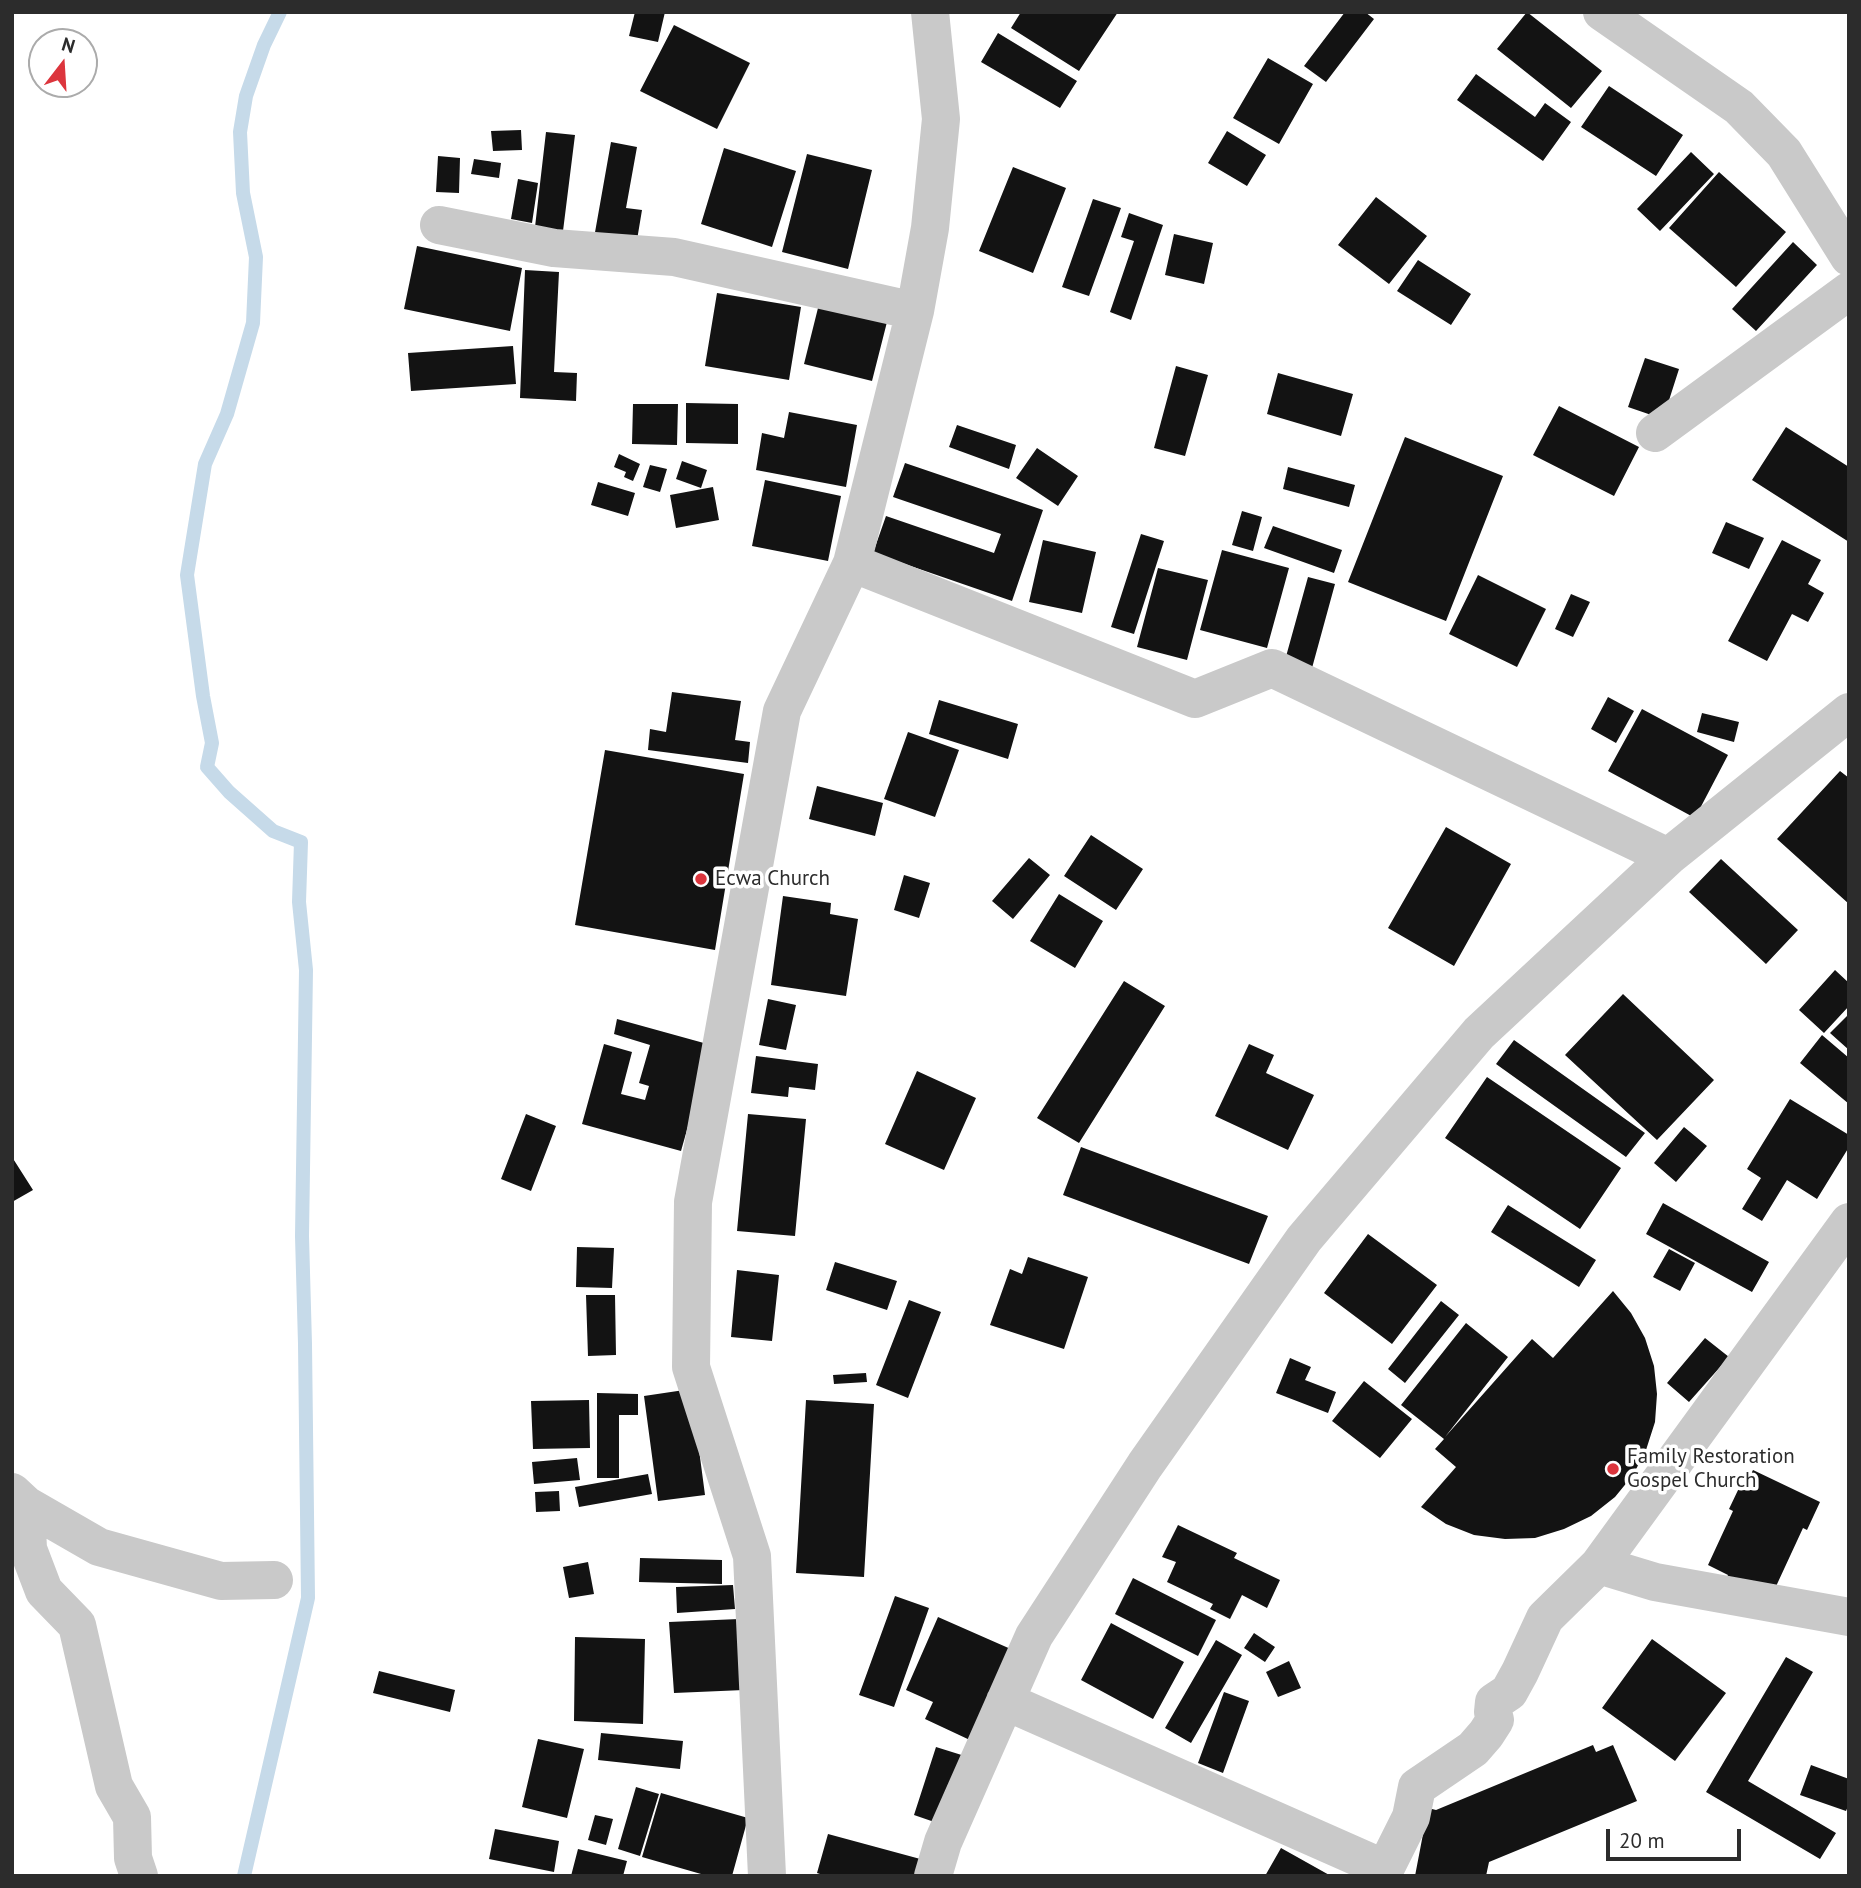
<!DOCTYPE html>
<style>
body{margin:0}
#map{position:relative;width:1861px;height:1888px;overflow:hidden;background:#fff;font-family:"PT Sans",sans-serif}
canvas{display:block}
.frame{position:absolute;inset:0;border:14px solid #2c2c2c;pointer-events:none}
.north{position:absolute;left:28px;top:28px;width:70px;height:70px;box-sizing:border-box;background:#fff;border:2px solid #ababab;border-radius:50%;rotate:17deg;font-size:19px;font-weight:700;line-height:28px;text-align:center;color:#2c2c2c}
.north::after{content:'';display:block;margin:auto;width:24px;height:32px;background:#dc353d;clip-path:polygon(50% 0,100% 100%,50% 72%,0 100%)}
.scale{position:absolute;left:1606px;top:1829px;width:135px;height:32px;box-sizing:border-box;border:4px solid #2c2c2c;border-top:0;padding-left:9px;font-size:21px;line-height:24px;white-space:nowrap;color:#2c2c2c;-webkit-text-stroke:5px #fff;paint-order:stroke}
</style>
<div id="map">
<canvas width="1861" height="1888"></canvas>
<div class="frame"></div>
<div class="north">N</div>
<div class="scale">20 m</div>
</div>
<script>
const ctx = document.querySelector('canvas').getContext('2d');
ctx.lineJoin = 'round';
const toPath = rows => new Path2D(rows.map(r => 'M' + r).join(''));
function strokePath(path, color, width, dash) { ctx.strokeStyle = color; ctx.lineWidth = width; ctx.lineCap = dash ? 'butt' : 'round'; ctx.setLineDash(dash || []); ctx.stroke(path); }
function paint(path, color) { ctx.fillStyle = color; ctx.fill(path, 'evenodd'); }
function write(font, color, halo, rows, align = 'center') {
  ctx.font = font + ' "PT Sans",sans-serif'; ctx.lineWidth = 7; ctx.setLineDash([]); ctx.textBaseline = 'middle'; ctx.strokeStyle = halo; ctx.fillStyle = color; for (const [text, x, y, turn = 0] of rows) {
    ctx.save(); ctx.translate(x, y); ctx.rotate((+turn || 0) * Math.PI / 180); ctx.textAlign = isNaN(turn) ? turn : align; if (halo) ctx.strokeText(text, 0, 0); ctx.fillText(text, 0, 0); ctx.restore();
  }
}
strokePath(toPath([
 [244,1876,308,1598,305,1344,302,1236,306,970,299,902,301,842,273,831,229,792,207,767,212,743,203,696,187,575,205,464,227,414,253,323,256,257,243,193,240,132,246,96,264,45,280,12]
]), '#c6dae9', 14);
paint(toPath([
 [635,12,665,12,658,42,629,36],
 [1021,12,1118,12,1079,71,1011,28],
 [1345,12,1365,12,1374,19,1326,82,1304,66],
 [1527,12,1602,71,1571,108,1497,49],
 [674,25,750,63,717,129,640,91],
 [998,33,1077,81,1060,108,981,62],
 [1268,58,1313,84,1279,144,1233,118],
 [1476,74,1535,117,1545,103,1571,122,1543,161,1457,100],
 [1609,86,1683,135,1656,176,1581,127],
 [521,130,522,150,493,151,491,131],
 [1227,131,1266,155,1247,186,1208,163],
 [546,132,575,135,563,231,535,227],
 [611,142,637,147,626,208,642,210,636,246,594,238],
 [724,148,796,171,772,247,701,224],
 [1691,152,1714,174,1660,231,1637,209],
 [807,154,872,170,848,269,782,252],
 [438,156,460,158,459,193,436,192],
 [474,159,501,163,499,178,471,174],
 [1013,167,1066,188,1033,273,979,251],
 [1719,172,1786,232,1736,287,1669,228],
 [518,179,538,183,532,223,511,219],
 [1376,197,1427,236,1389,284,1338,245],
 [1093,199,1121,208,1089,296,1062,287],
 [1129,213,1163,225,1131,320,1110,312,1134,241,1121,237],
 [1174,234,1213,243,1204,284,1165,275],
 [1793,242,1817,265,1756,331,1732,309],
 [417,246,522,268,510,331,404,309],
 [1418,260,1471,294,1451,325,1397,291],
 [525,270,559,272,554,372,577,373,576,401,520,398],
 [717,293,801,307,789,380,705,366],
 [819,304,887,322,872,381,804,364],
 [513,346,516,384,411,391,408,353],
 [1645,358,1679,369,1663,419,1628,407],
 [1176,366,1208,375,1185,456,1154,448],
 [1278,373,1353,394,1341,436,1267,414],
 [686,403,738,404,738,444,686,443],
 [633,404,678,404,677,445,632,444],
 [1559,406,1639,447,1614,496,1533,455],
 [789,412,857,425,846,487,756,470,762,433,784,438],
 [957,425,1016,445,1009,469,949,447],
 [1786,427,1849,467,1849,542,1752,480],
 [1405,437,1503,476,1446,621,1348,582],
 [1037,448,1078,476,1058,506,1016,478],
 [619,454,640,464,633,481,624,477,626,472,614,467],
 [682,461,707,470,701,488,676,479],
 [905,463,1043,510,1012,601,873,553,886,516,994,553,1001,534,893,497],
 [650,465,667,469,660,492,643,487],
 [1288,467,1355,485,1349,507,1283,489],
 [765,480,841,496,828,561,752,546],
 [598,482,635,493,628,516,591,505],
 [713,487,719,520,676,528,670,495],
 [1242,511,1262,517,1253,551,1232,545],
 [1726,522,1764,538,1749,569,1712,553],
 [1273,526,1342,550,1334,573,1264,548],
 [1141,534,1164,541,1134,634,1111,627],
 [1043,540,1096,552,1082,613,1029,602],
 [1782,540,1821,560,1808,584,1824,593,1808,622,1792,614,1767,661,1728,641],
 [1222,550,1289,568,1267,648,1200,630],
 [1158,568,1208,580,1187,660,1137,647],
 [1478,575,1546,609,1517,667,1449,634],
 [1308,577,1335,584,1309,679,1282,671],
 [1571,594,1590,602,1573,637,1555,629],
 [672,692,741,701,735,740,750,742,748,763,648,750,650,729,666,732],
 [1608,697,1634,711,1616,743,1591,729],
 [939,700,1018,724,1008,759,929,734],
 [1642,709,1728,755,1695,818,1608,771],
 [1702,713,1739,722,1734,742,1697,732],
 [908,732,959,750,935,817,884,799],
 [605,750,744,774,715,950,575,925],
 [1840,771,1849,778,1849,904,1777,839],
 [817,786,883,803,875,836,809,819],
 [1446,827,1511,864,1454,966,1388,928],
 [1091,835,1143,869,1116,910,1064,876],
 [1029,858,1050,875,1013,919,992,901],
 [1721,859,1798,930,1766,964,1689,892],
 [904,875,930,883,919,918,894,910],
 [1059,894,1103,921,1075,968,1030,941],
 [783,896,831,903,830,914,858,919,846,996,771,985],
 [1835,970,1849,983,1849,1006,1824,1033,1799,1010],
 [1124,981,1165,1006,1079,1143,1037,1118],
 [1623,994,1714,1080,1657,1140,1565,1055],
 [768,999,796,1005,786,1050,759,1045],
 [1849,1014,1849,1050,1830,1033],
 [617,1019,711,1045,681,1151,582,1124,604,1044,632,1052,621,1094,645,1100,649,1086,639,1083,650,1045,614,1034],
 [1822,1035,1849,1058,1849,1104,1800,1063],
 [1514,1040,1645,1133,1626,1157,1496,1064],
 [1249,1044,1274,1055,1266,1073,1314,1095,1288,1150,1215,1116],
 [756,1056,818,1064,815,1090,789,1087,788,1097,751,1093],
 [917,1071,976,1098,944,1170,885,1144],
 [1487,1077,1621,1168,1580,1229,1445,1138],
 [1790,1099,1849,1135,1849,1147,1817,1199,1787,1180,1762,1221,1742,1209,1761,1178,1747,1169],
 [526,1114,556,1126,531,1191,501,1179],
 [748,1114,806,1119,795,1236,737,1231],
 [1684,1127,1707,1146,1676,1182,1654,1163],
 [1081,1147,1268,1216,1249,1264,1063,1195],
 [12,1157,33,1190,12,1202],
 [1663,1203,1769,1262,1752,1292,1646,1234],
 [1508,1205,1596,1260,1579,1287,1491,1232],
 [1368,1234,1437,1285,1392,1344,1324,1293],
 [577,1247,614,1248,612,1288,576,1287],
 [1669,1249,1695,1263,1680,1291,1653,1277],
 [1028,1257,1088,1277,1064,1349,990,1325,1010,1269,1022,1274],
 [835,1262,897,1281,887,1310,826,1290],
 [737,1270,779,1275,772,1341,731,1337],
 [1613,1291,1631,1313,1645,1338,1654,1366,1657,1394,1655,1422,1646,1450,1633,1475,1615,1497,1591,1516,1564,1529,1535,1538,1505,1539,1474,1535,1446,1524,1421,1507,1456,1467,1435,1449,1444,1439,1401,1405,1466,1323,1508,1357,1445,1437,1532,1339,1553,1358],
 [586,1295,615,1295,616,1355,588,1356],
 [909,1300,941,1312,908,1398,876,1385],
 [1441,1301,1459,1315,1405,1383,1388,1369],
 [1705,1338,1729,1357,1689,1402,1667,1383],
 [1290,1358,1311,1367,1305,1380,1336,1392,1328,1413,1276,1393],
 [866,1373,867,1382,834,1384,833,1375],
 [1364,1381,1412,1419,1380,1458,1332,1421],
 [691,1389,705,1495,658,1501,644,1396],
 [597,1393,638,1394,638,1415,619,1415,619,1478,597,1478],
 [589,1400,590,1448,533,1449,531,1401],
 [806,1400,874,1404,864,1577,796,1573],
 [577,1458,580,1480,534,1484,532,1462],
 [1753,1470,1820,1502,1807,1530,1803,1528,1772,1595,1724,1583,1728,1575,1708,1565,1733,1511,1729,1509,1739,1488,1743,1490],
 [648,1474,652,1494,579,1507,575,1487],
 [559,1491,560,1511,536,1512,535,1492],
 [1178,1525,1237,1553,1234,1558,1280,1580,1267,1608,1242,1595,1230,1619,1210,1609,1213,1604,1167,1582,1176,1562,1162,1557],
 [640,1558,722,1560,722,1584,639,1582],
 [588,1562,594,1594,569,1598,563,1567],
 [1133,1578,1216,1620,1198,1656,1115,1614],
 [733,1585,735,1609,677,1613,676,1587],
 [895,1596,929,1608,894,1707,859,1695],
 [938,1617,1013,1650,972,1741,925,1719,933,1702,906,1690],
 [739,1619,744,1690,674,1693,669,1622],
 [1111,1623,1184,1662,1153,1719,1081,1680],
 [1254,1633,1275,1647,1265,1662,1244,1648],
 [575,1637,645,1639,643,1724,574,1721],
 [1652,1639,1726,1693,1675,1761,1602,1708],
 [1216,1640,1242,1655,1191,1743,1165,1728],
 [1786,1657,1813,1672,1748,1781,1836,1833,1820,1859,1706,1792],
 [1289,1661,1301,1688,1278,1697,1266,1672],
 [379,1671,455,1690,450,1712,373,1693],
 [1224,1692,1249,1701,1223,1773,1198,1763],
 [601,1733,683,1741,680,1769,598,1760],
 [538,1739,584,1749,567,1818,522,1807],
 [1593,1745,1596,1752,1613,1745,1637,1801,1489,1862,1486,1876,1415,1876,1428,1808,1436,1810],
 [936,1747,968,1757,946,1826,914,1815],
 [1811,1765,1849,1779,1849,1804,1846,1811,1800,1795],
 [636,1787,659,1794,640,1856,618,1849],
 [661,1793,748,1818,732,1876,708,1876,642,1857],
 [595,1815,613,1819,606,1845,588,1840],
 [495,1829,559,1841,554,1872,489,1859],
 [828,1834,924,1860,920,1876,826,1876,817,1873],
 [1281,1848,1331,1876,1265,1876],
 [578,1849,627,1861,623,1876,571,1876]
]), '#131313');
strokePath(toPath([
 [1602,12,1739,107,1784,153,1849,257],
 [439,225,554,248,674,257,915,311],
 [1655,433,1849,291],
 [852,563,1195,699,1272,668,1668,857],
 [1849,1222,1599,1565,1655,1582,1849,1617],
 [12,1492,26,1505,28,1549,44,1591,77,1625,114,1786,132,1817,133,1858,139,1876],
 [26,1505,99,1547,221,1581,274,1580],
 [1005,1701,1385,1869,1411,1817,1417,1787,1473,1749,1486,1734,1495,1720,1493,1712,1494,1702,1509,1692,1520,1672,1545,1618,1599,1565],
 [767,1876,752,1556,691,1367,693,1202,782,711,852,563,915,311,930,228,941,119,930,12],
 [933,1876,943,1842,1034,1636,1145,1465,1304,1239,1479,1033,1668,857,1849,712]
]), '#c9c9c9', 38);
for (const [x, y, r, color] of [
 [701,879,7,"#dc353d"],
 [1613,1469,7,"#dc353d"]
]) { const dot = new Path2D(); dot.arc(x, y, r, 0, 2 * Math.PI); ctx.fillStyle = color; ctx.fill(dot); strokePath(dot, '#fff', 2.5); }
write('21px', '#2c2c2c', '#fff', [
 ["Ecwa Church",715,879],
 ["Family Restoration",1627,1457],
 ["Gospel Church",1627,1481]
], 'left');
</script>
